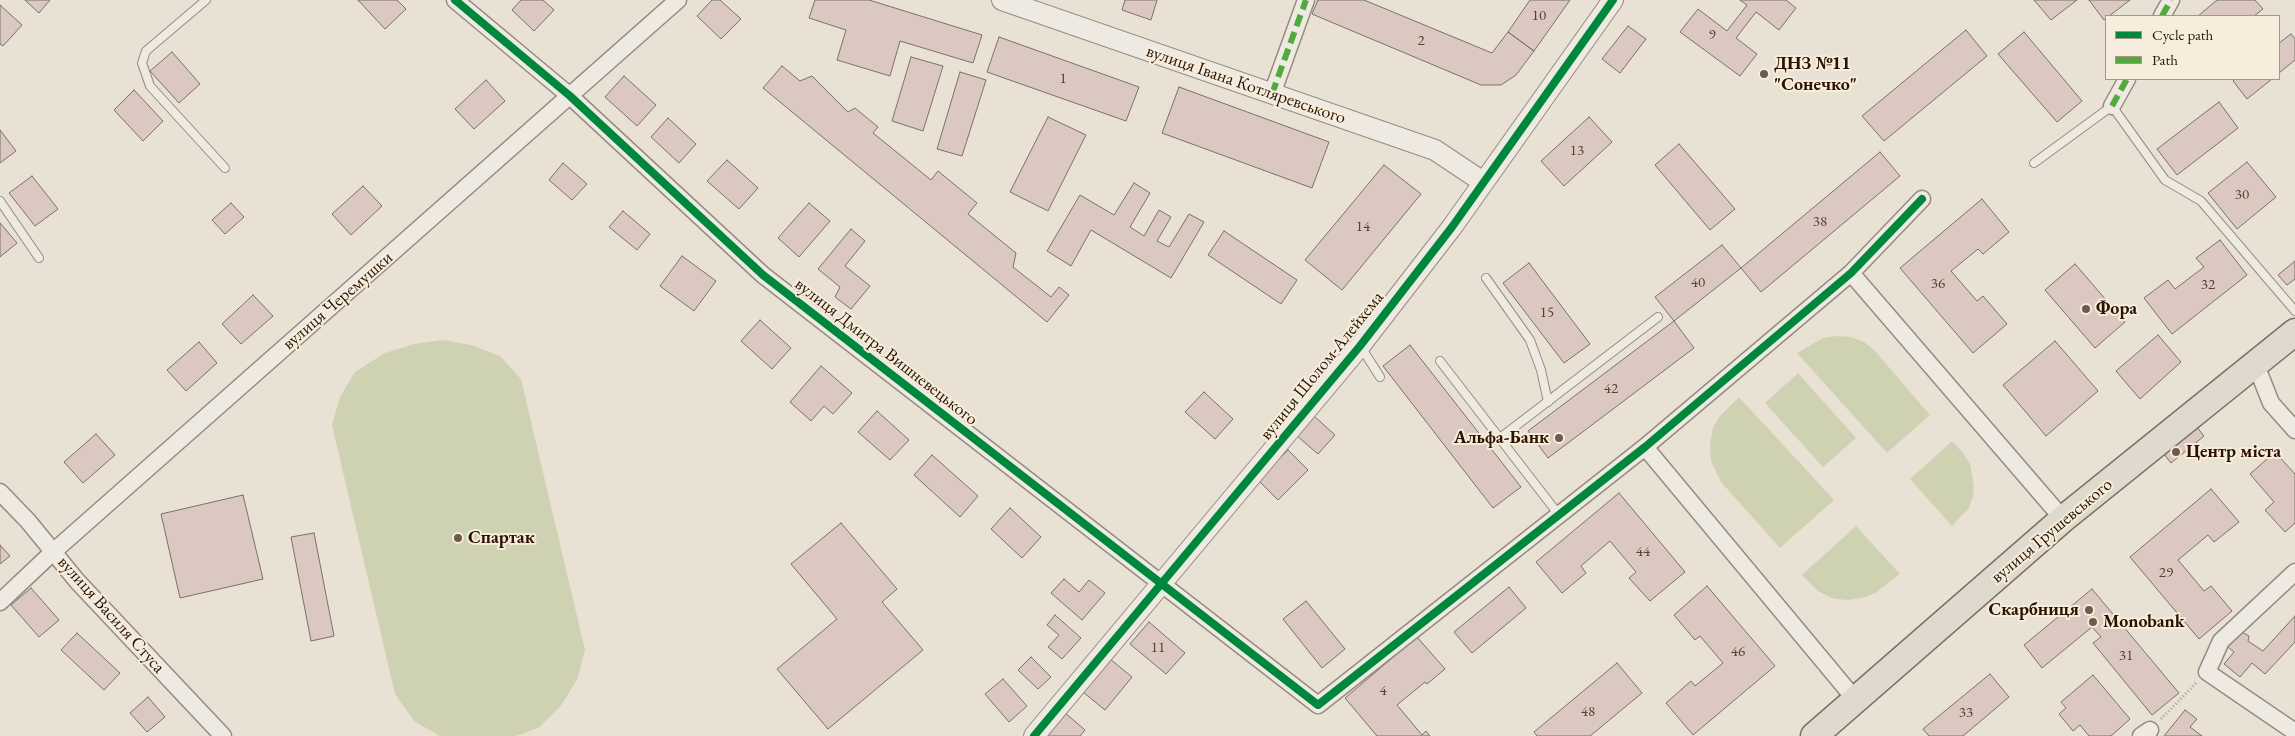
<!DOCTYPE html>
<meta charset="utf-8">
<style>
body{margin:0}
#map{position:relative;width:2295px;height:736px;overflow:hidden;background:#e9e1d3;font-family:"EB Garamond",serif}
canvas{display:block}
.legend{position:absolute;left:2105px;top:15px;width:175px;height:65px;box-sizing:border-box;background:#f7eddd;border:1px solid #a59685;margin:0;padding:6px 9px;list-style:none;font-size:15px;color:#2b1300}
.legend li{display:flex;align-items:center;gap:10px;height:25px}
.legend b{width:25px;border:1px solid #a59685}
</style>
<div id="map">
<canvas width="2295" height="736"></canvas>
<ul class="legend">
<li><b style="height:6px;background:#00873e"></b>Cycle path</li>
<li><b style="height:6px;background:#54a840"></b>Path</li>
</ul>
</div>
<script>
const ctx = document.querySelector('canvas').getContext('2d');
ctx.lineJoin = 'round';
function paint(path, color) { ctx.fillStyle = color; ctx.fill(path, 'evenodd'); }
const toPath = rows => new Path2D(rows.map(r => 'M' + r).join(''));
function strokePath(path, color, width, dash) { ctx.strokeStyle = color; ctx.lineWidth = width; ctx.lineCap = dash ? 'butt' : 'round'; ctx.setLineDash(dash || []); ctx.stroke(path); }
function write(font, color, halo, rows, align = 'center') {
  ctx.font = font + ' "EB Garamond",serif'; ctx.lineWidth = 4; ctx.setLineDash([]); ctx.textBaseline = 'middle'; ctx.strokeStyle = halo; ctx.fillStyle = color; for (const [text, x, y, turn = 0] of rows) {
    ctx.save(); ctx.translate(x, y); ctx.rotate((+turn || 0) * Math.PI / 180); ctx.textAlign = isNaN(turn) ? turn : align; if (halo) ctx.strokeText(text, 0, 0); ctx.fillText(text, 0, 0); ctx.restore();
  }
}
paint(toPath([
 [1837,336,1851,337,1864,342,1874,350,1930,415,1887,453,1797,353,1823,338],
 [443,340,471,345,500,356,521,379,585,650,577,680,560,707,538,728,516,736,440,736,414,721,395,694,332,425,340,397,355,372,385,353,414,344],
 [1798,373,1856,438,1823,467,1765,403],
 [1739,397,1834,500,1780,548,1721,482,1711,461,1710,444,1713,428,1719,417],
 [1952,441,1963,453,1970,464,1974,486,1973,497,1968,509,1952,526,1910,479],
 [1856,526,1900,574,1875,593,1862,598,1846,600,1831,598,1818,591,1802,575]
]), '#ced2b3');
const building = toPath([
 [25,0,50,0,39,13,25,0],
 [358,0,397,0,406,9,385,29,358,0],
 [521,0,543,0,554,10,534,31,512,10,521,0],
 [712,0,720,0,741,19,721,39,697,16,712,0],
 [815,0,869,0,982,35,973,63,900,41,890,76,837,60,846,30,809,18,815,0],
 [1125,0,1157,0,1151,20,1122,10,1125,0],
 [1318,0,1364,0,1492,53,1508,32,1534,51,1516,75,1501,85,1481,85,1312,14,1318,0],
 [1530,0,1570,0,1534,51,1508,32,1530,0],
 [1740,0,1786,0,1796,8,1779,30,1756,12,1736,38,1757,54,1740,76,1680,32,1698,9,1727,31,1747,5,1740,0],
 [2034,0,2077,0,2051,20,2034,0],
 [2089,0,2130,0,2104,20,2089,0],
 [2217,0,2255,0,2263,9,2254,16,2198,16,2217,0],
 [0,5,22,25,3,46,0,44,0,5],
 [1628,26,1646,39,1620,73,1602,59,1628,26],
 [1966,30,1987,56,1884,141,1862,116,1966,30],
 [2024,32,2082,101,2057,122,1998,54,2024,32],
 [2291,34,2295,39,2295,60,2279,73,2279,43,2291,34],
 [999,37,1139,87,1126,121,987,72,999,37],
 [172,52,200,84,179,103,150,71,172,52],
 [911,57,943,66,923,131,892,121,911,57],
 [782,66,800,81,812,76,848,112,855,108,878,127,873,133,931,180,938,171,977,203,968,214,1016,253,1013,267,1051,297,1059,287,1069,295,1047,322,763,88,782,66],
 [960,72,986,80,962,156,937,149,960,72],
 [624,76,656,105,637,126,605,97,624,76],
 [2235,79,2272,79,2247,99,2233,81,2235,79],
 [486,80,505,101,474,129,455,109,486,80],
 [1179,87,1329,142,1312,188,1162,133,1179,87],
 [134,90,163,121,143,141,114,110,134,90],
 [2219,102,2238,128,2177,175,2157,149,2219,102],
 [1048,117,1086,135,1048,211,1010,192,1048,117],
 [1589,117,1612,142,1564,186,1541,161,1589,117],
 [668,118,696,144,679,163,651,137,668,118],
 [0,130,16,151,0,163,0,130],
 [1679,144,1735,209,1710,230,1655,165,1679,144],
 [1880,152,1900,176,1761,292,1741,268,1880,152],
 [727,160,758,188,739,209,707,181,727,160],
 [2247,162,2276,197,2237,229,2208,193,2247,162],
 [563,163,587,184,572,200,549,180,563,163],
 [1384,165,1421,194,1342,290,1305,260,1384,165],
 [32,176,58,209,35,226,9,193,32,176],
 [1134,183,1150,193,1130,227,1144,236,1159,210,1171,217,1157,241,1169,247,1189,214,1204,222,1171,278,1091,230,1071,266,1047,251,1080,195,1114,215,1134,183],
 [363,186,382,206,351,235,332,214,363,186],
 [1982,199,2009,232,1983,254,1978,249,1951,271,1977,301,1983,296,2007,324,1973,353,1900,268,1982,199],
 [231,203,244,217,225,234,212,220,231,203],
 [809,203,830,221,799,257,778,238,809,203],
 [623,211,650,234,637,250,609,227,623,211],
 [0,223,17,243,0,257,0,223],
 [851,229,865,241,845,266,870,286,851,309,835,297,840,287,818,269,851,229],
 [1224,231,1297,280,1281,304,1208,255,1224,231],
 [2220,240,2247,275,2172,334,2144,298,2168,280,2175,289,2204,267,2196,258,2220,240],
 [1722,245,1741,268,1674,321,1655,297,1722,245],
 [682,256,716,281,694,311,660,286,682,256],
 [2295,261,2295,279,2287,285,2278,275,2295,261],
 [1529,263,1590,344,1564,363,1503,283,1529,263],
 [2075,264,2125,322,2095,348,2045,290,2075,264],
 [253,295,273,316,241,344,222,324,253,295],
 [760,320,791,348,772,369,741,341,760,320],
 [1674,321,1694,348,1548,458,1528,431,1674,321],
 [2158,335,2181,362,2140,399,2116,371,2158,335],
 [2055,341,2098,391,2046,436,2003,385,2055,341],
 [199,342,217,363,186,391,167,370,199,342],
 [1410,345,1521,487,1493,508,1383,366,1410,345],
 [821,366,852,393,833,414,824,406,811,421,790,402,821,366],
 [1204,392,1233,419,1215,439,1185,412,1204,392],
 [877,411,909,440,890,460,858,432,877,411],
 [1314,416,1335,435,1318,454,1296,435,1314,416],
 [2196,426,2204,436,2171,463,2163,453,2196,426],
 [96,434,115,455,83,483,64,462,96,434],
 [1288,450,1308,470,1278,500,1258,480,1288,450],
 [2275,452,2295,474,2295,523,2285,532,2265,510,2274,502,2250,474,2275,452],
 [932,455,978,496,960,517,914,475,932,455],
 [2211,489,2239,522,2214,542,2208,535,2178,560,2204,591,2211,586,2232,611,2199,639,2130,557,2211,489],
 [1619,493,1685,572,1650,601,1629,578,1636,572,1610,541,1581,566,1586,573,1562,593,1536,562,1619,493],
 [243,495,263,579,180,598,161,514,243,495],
 [1010,508,1041,537,1022,558,991,529,1010,508],
 [841,523,897,589,882,602,923,650,828,729,777,669,837,619,791,564,841,523],
 [314,533,334,636,311,641,291,537,314,533],
 [0,545,10,556,0,564,0,545],
 [1064,579,1079,592,1089,580,1105,593,1082,620,1051,593,1064,579],
 [1707,586,1775,666,1693,735,1666,703,1691,681,1695,686,1723,663,1700,636,1695,640,1674,615,1707,586],
 [1509,587,1526,608,1472,653,1454,632,1509,587],
 [31,588,59,620,39,637,11,605,31,588],
 [2092,589,2179,693,2152,715,2093,643,2101,637,2092,627,2042,668,2024,645,2092,589],
 [1306,601,1345,649,1322,668,1283,619,1306,601],
 [1055,615,1081,638,1062,659,1048,647,1059,635,1047,625,1055,615],
 [2295,616,2295,642,2265,674,2252,663,2240,677,2224,664,2234,652,2228,647,2238,630,2249,636,2248,641,2263,651,2295,616],
 [1149,622,1185,653,1166,674,1130,644,1149,622],
 [77,633,120,673,104,690,61,650,77,633],
 [1417,637,1445,669,1427,684,1425,682,1397,705,1422,735,1426,731,1430,736,1377,736,1345,698,1417,637],
 [1031,657,1051,677,1038,689,1018,670,1031,657],
 [1110,659,1132,677,1105,710,1083,692,1110,659],
 [1617,663,1642,693,1590,736,1537,736,1534,732,1617,663],
 [1990,674,2009,697,1963,736,1929,736,1923,729,1990,674],
 [2093,675,2130,719,2111,736,2089,736,2080,725,2073,731,2059,714,2066,708,2061,702,2093,675],
 [1003,679,1027,706,1009,722,985,694,1003,679],
 [148,697,165,717,147,732,130,713,148,697],
 [2185,710,2197,719,2190,727,2202,736,2164,736,2185,710],
 [1064,712,1085,730,1080,736,1043,736,1064,712]
]);
paint(building, '#dbc9c1');
strokePath(building, '#797167', 1);
const service = toPath([
 [206,0,146,51,142,63,150,86,225,168],
 [2034,163,2112,106,2165,180,2201,201,2295,311],
 [0,201,39,258],
 [1486,278,1530,340,1541,370,1548,402],
 [1361,347,1380,377],
 [1440,361,1559,515],
 [1500,438,1658,317]
]);
const minor = toPath([
 [455,0,570,96,763,275,1318,705,1645,447,1851,273,1922,199],
 [2162,16,2171,0],
 [1272,94,1306,0],
 [2112,106,2127,79],
 [1851,273,2063,519],
 [2256,365,2271,403,2295,430],
 [1645,447,1854,698],
 [0,492,28,521,77,581,223,736],
 [2295,572,2221,641,2207,672,2295,732],
 [0,602,53,552,678,0],
 [2141,736,2150,730]
]);
const tertiary = toPath([
 [1002,0,1435,150,1483,182],
 [1034,736,1360,346,1452,227,1613,0]
]);
const trunk = toPath([
 [1814,736,2063,519,2295,332]
]);
strokePath(service, '#948c82', 10);
strokePath(minor, '#948c82', 19);
strokePath(tertiary, '#948c82', 22);
strokePath(trunk, '#797167', 29);
strokePath(toPath([
 [2161,719,2197,682]
]), '#a7a099', 3, [1, 2.5]);
strokePath(service, '#eeeae2', 8);
strokePath(minor, '#eeeae2', 16);
strokePath(tertiary, '#eeeae2', 20);
strokePath(trunk, '#e0d9cd', 26);
strokePath(toPath([
 [2162,16,2171,0],
 [1272,94,1306,0],
 [2112,106,2127,79]
]), '#54a840', 6, [12, 6]);
strokePath(toPath([
 [455,0,570,96,763,275,1318,705,1645,447,1851,273,1922,199],
 [1034,736,1360,346,1452,227,1613,0]
]), '#00873e', 8);
for (const [x, y, r, color] of [
 [1764,74,5,"#6e5b4a"],
 [2086,309,5,"#6e5b4a"],
 [1559,438,5,"#6e5b4a"],
 [2176,452,5,"#6e5b4a"],
 [458,538,5,"#6e5b4a"],
 [2089,610,5,"#6e5b4a"],
 [2093,622,5,"#6e5b4a"]
]) { const dot = new Path2D(); dot.arc(x, y, r, 0, 2 * Math.PI); ctx.fillStyle = color; ctx.fill(dot); strokePath(dot, '#f7eddd', 2); }
write('15px', '#574030', null, [
 ["10",1539,16],
 ["9",1712,35],
 ["2",1421,41],
 ["1",1063,79],
 ["13",1577,151],
 ["30",2242,195],
 ["38",1820,222],
 ["14",1363,227],
 ["40",1698,283],
 ["36",1938,284],
 ["32",2208,285],
 ["15",1547,313],
 ["42",1611,389],
 ["44",1643,552],
 ["29",2166,573],
 ["11",1158,648],
 ["46",1738,652],
 ["31",2126,656],
 ["4",1383,691],
 ["48",1588,712],
 ["33",1966,713]
]);
write('bold 18px', '#2b1300', '#f7eddd', [
 ["ДНЗ №11",1774,64],
 ["\"Сонечко\"",1774,85],
 ["Фора",2096,309],
 ["Альфа-Банк",1549,438,"right"],
 ["Центр міста",2186,452],
 ["Спартак",468,538],
 ["Скарбниця",2079,610,"right"],
 ["Monobank",2103,622]
], 'left');
write('18px', '#2b1300', '#f7eddd', [
 ["вулиця Івана Котляревського",1246,85,19],
 ["вулиця Черемушки",338,301,-41],
 ["вулиця Дмитра Вишневецького",886,352,38],
 ["вулиця Шолом-Алейхема",1322,366,-51],
 ["вулиця Грушевського",2052,531,-40],
 ["вулиця Василя Стуса",111,615,48]
]);
</script>
